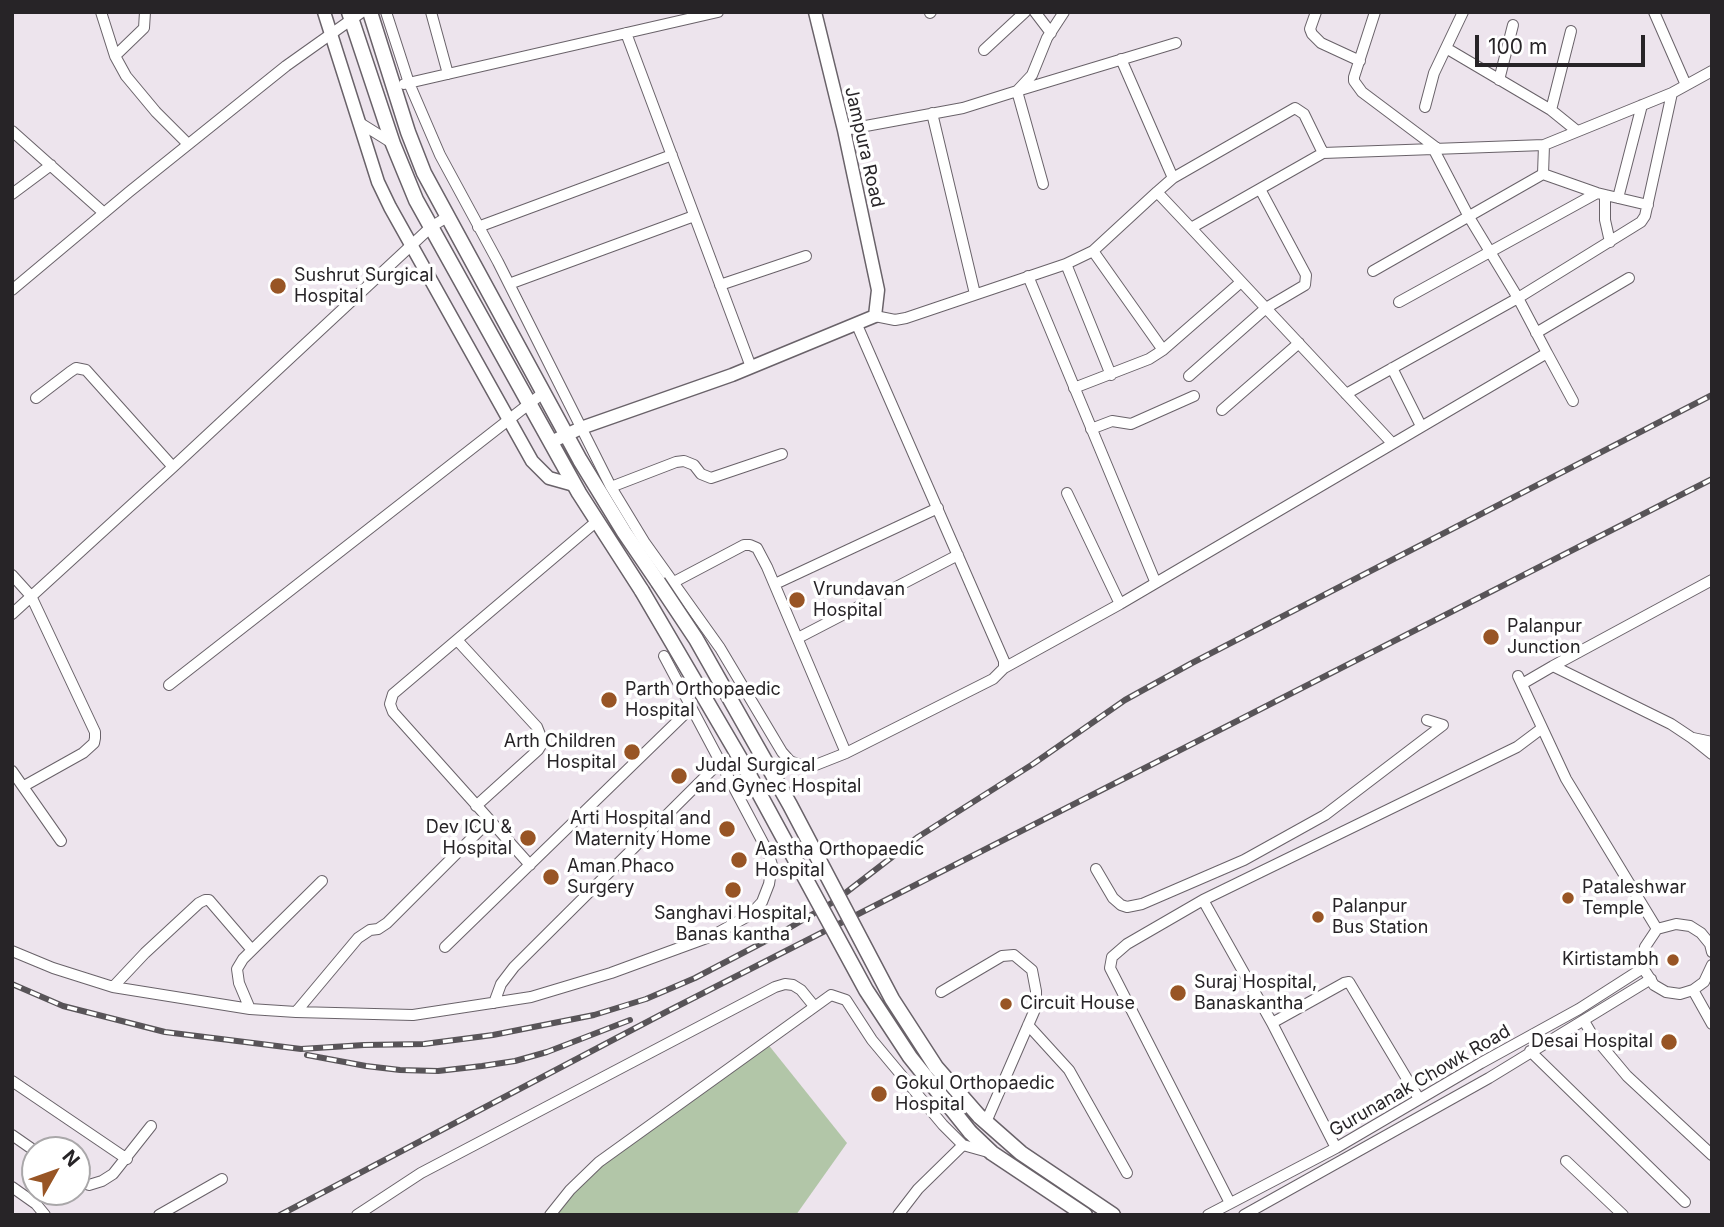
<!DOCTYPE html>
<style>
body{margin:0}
#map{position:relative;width:1724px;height:1227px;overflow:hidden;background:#ede4ed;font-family:Inter,sans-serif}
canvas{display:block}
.frame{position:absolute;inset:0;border:14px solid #272427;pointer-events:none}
.north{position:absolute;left:21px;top:1136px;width:70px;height:70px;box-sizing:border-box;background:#fff;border:2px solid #a9a7a9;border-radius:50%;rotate:50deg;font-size:19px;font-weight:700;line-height:28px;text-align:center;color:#272427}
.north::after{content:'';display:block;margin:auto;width:24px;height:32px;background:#985525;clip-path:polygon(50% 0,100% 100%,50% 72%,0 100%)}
.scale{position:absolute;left:1475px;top:35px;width:170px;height:32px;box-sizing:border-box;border:4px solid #272427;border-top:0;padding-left:9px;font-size:21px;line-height:24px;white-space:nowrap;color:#272427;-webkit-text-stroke:5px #fff;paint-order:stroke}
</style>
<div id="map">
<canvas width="1724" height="1227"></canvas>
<div class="frame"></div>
<div class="north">N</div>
<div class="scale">100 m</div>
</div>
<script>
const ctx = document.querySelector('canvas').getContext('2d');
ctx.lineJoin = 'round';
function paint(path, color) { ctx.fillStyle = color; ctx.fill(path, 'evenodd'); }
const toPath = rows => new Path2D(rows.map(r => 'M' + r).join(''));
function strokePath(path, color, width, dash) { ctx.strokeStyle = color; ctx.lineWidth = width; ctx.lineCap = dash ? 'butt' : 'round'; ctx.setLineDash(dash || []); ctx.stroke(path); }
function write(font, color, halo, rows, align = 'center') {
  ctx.font = font + ' Inter,sans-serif'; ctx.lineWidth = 7; ctx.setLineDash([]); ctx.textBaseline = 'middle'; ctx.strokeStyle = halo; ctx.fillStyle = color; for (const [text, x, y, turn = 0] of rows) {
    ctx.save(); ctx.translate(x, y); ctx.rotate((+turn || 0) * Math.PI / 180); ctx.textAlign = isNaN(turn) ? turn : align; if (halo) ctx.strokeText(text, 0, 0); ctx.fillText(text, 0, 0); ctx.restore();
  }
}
paint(toPath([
 [767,1043,847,1143,796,1215,553,1215,590,1172]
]), '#b2c6a8');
const minor = toPath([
 [101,12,115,56,126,76,156,112,188,144],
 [386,12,409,83,440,155,498,262,611,487,645,543,720,648,782,752,790,761,808,768,846,753,993,679,1004,668,1004,661,857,325],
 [431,12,448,74],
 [1035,12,1051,33],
 [1316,12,1310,29,1312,34,1321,43,1360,61],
 [1375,12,1354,77,1354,81,1362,92,1438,149],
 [1654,12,1686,85],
 [930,13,931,12],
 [626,33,751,367],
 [1446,48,1551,110,1577,131],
 [984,50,1025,12],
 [115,56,144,28,145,12],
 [1121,59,1173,178],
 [1499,80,1513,25],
 [404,84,718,12],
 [1425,107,1434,73,1463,12],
 [1551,110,1571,31],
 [932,113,975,294],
 [360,123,392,143],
 [844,130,963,108,1017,91,1032,75,1047,38,1064,12],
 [12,131,104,213],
 [1544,145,1543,174,1597,193,1648,205],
 [1043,184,1017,91,1176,43],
 [1157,192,1173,178,1295,108,1304,114,1323,153],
 [12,194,51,165],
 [1605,195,1605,220,1610,242],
 [1618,198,1642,105],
 [478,227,672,155],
 [1191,228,1392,443],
 [1093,251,1163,350],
 [1066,264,1111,375],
 [1373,271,1543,174],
 [1028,276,1155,581],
 [509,284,694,216],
 [720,285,806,256],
 [12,290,129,192,286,66,362,12],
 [1399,302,1597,193],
 [875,316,895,320,906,318,1066,264,1093,251,1157,192,1191,228,1323,153,1544,145,1672,93,1712,71],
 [1536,333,1629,278],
 [1547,353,1573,401],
 [1392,368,1421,426],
 [1189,376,1266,308,1305,285,1306,275,1260,189],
 [1074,388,1149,359,1163,350,1241,282],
 [1346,394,1518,298,1469,217,1434,150],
 [36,398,70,372,76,368,86,370,173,467],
 [1222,410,1299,343],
 [1091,429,1112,421,1131,424,1194,396],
 [611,487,676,462,684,461,694,465,701,474,711,478,782,454],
 [1067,493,1120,604],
 [12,575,31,596,95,732,95,738,94,743,83,753,24,786],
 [674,582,744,545,750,545,757,548,767,567,846,753],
 [775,584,938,508],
 [12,614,173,467,431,227,447,217],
 [798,638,958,555],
 [457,640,537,727,543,742,538,750,476,806],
 [1553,666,1712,580],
 [1004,668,1120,604,1547,353,1518,298,1641,222,1645,216,1672,93],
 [1518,676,1566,779,1657,929],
 [1522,684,1553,666,1671,724,1692,738,1712,754],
 [169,685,543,393],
 [1693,738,1712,742],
 [12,771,61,841],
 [530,865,393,712,390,704,393,694,597,521],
 [1096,869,1113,898,1121,905,1127,907,1142,904,1244,860,1325,815,1443,725,1427,720],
 [1203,900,1272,1023,1336,1148],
 [445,947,691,708],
 [12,951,53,968,113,987,250,1009,296,1012,413,1015,531,997,611,973,712,936,750,915,762,902,769,884,772,865,768,852,664,656],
 [1712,952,1710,944,1701,933,1690,926,1676,924,1657,929,1645,947,1643,960,1643,968,1654,985,1666,992,1680,994,1693,990,1704,982,1712,965],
 [113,987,145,953,199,903,205,900,209,900,252,950],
 [1693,990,1712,1024],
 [941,992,1002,956,1014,955,1032,970,1036,991,1036,1007,986,1122],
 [494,1003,501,984,514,967,720,762],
 [250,1009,239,983,237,969,243,959,322,881],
 [296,1012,358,938,370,930,378,929,387,923,489,821],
 [1584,1021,1591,1033,1627,1076,1712,1155],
 [1272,1023,1344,983,1349,982,1419,1099],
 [1028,1025,1069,1070,1127,1173],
 [1530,1051,1685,1202],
 [12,1081,127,1159],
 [12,1135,35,1151],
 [1566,1161,1623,1215],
 [77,1180,89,1185,102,1181,113,1174,151,1126],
 [12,1187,36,1204,45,1215],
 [1230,1203,1110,968,1112,957,1127,944,1203,900,1517,747,1541,729],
 [159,1215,222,1179],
 [357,1215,421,1173,775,987,785,984,793,985,801,990,814,1006],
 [550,1215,570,1190,599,1162,831,995,846,1000,872,1040,943,1125,963,1145,988,1152],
 [898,1215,918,1189,963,1145],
 [1208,1215,1336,1148,1481,1063,1579,1009,1643,968],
 [1244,1215,1489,1078,1651,979]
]);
const tertiary = toPath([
 [324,12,378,182,390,207,532,461,549,478,574,485],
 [551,442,581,428,732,375,875,316,878,290,844,130,815,12]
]);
const primary = toPath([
 [349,12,393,144,416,200,579,493,642,591],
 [370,12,408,132,424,173,580,460,624,532,658,582],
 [979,1116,1021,1153,1113,1215],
 [970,1132,992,1153,1085,1215]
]);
strokePath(minor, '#696269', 12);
strokePath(tertiary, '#696269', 15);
strokePath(primary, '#696269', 17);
strokePath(minor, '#fff', 10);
strokePath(tertiary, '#fff', 12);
strokePath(primary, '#fff', 14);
const rail = toPath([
 [12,984,63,1006,165,1032,301,1049,364,1045,424,1044,493,1035,594,1015,646,999,695,978,779,934,835,901,918,837,1033,764,1125,700,1192,663,1712,395],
 [307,1055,366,1066,400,1070,438,1071,482,1066,515,1061,547,1052,630,1020],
 [280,1215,666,1012,1712,479]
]);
strokePath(rail, '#585458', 6);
strokePath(rail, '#fff', 3.5, [10]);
const primaryBridge = toPath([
 [658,582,696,639,790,805,892,999,936,1067,979,1116],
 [642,591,741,760,866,990,910,1057,970,1132]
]);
strokePath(primaryBridge, '#696269', 17, []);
strokePath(primaryBridge, '#fff', 14);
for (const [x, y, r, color] of [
 [278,286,9,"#985525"],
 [797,600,9,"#985525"],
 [1491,637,9,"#985525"],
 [609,700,9,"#985525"],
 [632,752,9,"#985525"],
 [679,776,9,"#985525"],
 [727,829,9,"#985525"],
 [528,838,9,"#985525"],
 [739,860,9,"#985525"],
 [551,877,9,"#985525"],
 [733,890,9,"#985525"],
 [1568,898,7,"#985525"],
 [1318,917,7,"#985525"],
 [1673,960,7,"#985525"],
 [1178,993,9,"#985525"],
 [1006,1004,7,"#985525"],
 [1669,1042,9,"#985525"],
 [879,1094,9,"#985525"]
]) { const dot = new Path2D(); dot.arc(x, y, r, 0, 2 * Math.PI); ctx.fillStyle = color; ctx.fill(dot); strokePath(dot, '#fff', 2.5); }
write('18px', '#272427', '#fff', [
 ["Jampura Road",864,147,77],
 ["Gurunanak Chowk Road",1420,1081,-30]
]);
write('18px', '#272427', '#fff', [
 ["Sushrut Surgical",294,276],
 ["Hospital",294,297],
 ["Vrundavan",813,590],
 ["Hospital",813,611],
 ["Palanpur",1507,627],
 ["Junction",1507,648],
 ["Parth Orthopaedic",625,690],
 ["Hospital",625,711],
 ["Arth Children",616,742,"right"],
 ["Hospital",616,763,"right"],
 ["Judal Surgical",695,766],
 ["and Gynec Hospital",695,787],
 ["Arti Hospital and",711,819,"right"],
 ["Maternity Home",711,840,"right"],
 ["Dev ICU &",512,828,"right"],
 ["Hospital",512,849,"right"],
 ["Aastha Orthopaedic",755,850],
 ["Hospital",755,871],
 ["Aman Phaco",567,867],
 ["Surgery",567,888],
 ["Pataleshwar",1582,888],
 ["Temple",1582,909],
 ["Palanpur",1332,907],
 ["Bus Station",1332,928],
 ["Sanghavi Hospital,",733,914,"center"],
 ["Banas kantha",733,935,"center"],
 ["Kirtistambh",1659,960,"right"],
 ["Suraj Hospital,",1194,983],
 ["Banaskantha",1194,1004],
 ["Circuit House",1020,1004],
 ["Desai Hospital",1653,1042,"right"],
 ["Gokul Orthopaedic",895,1084],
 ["Hospital",895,1105]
], 'left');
</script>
